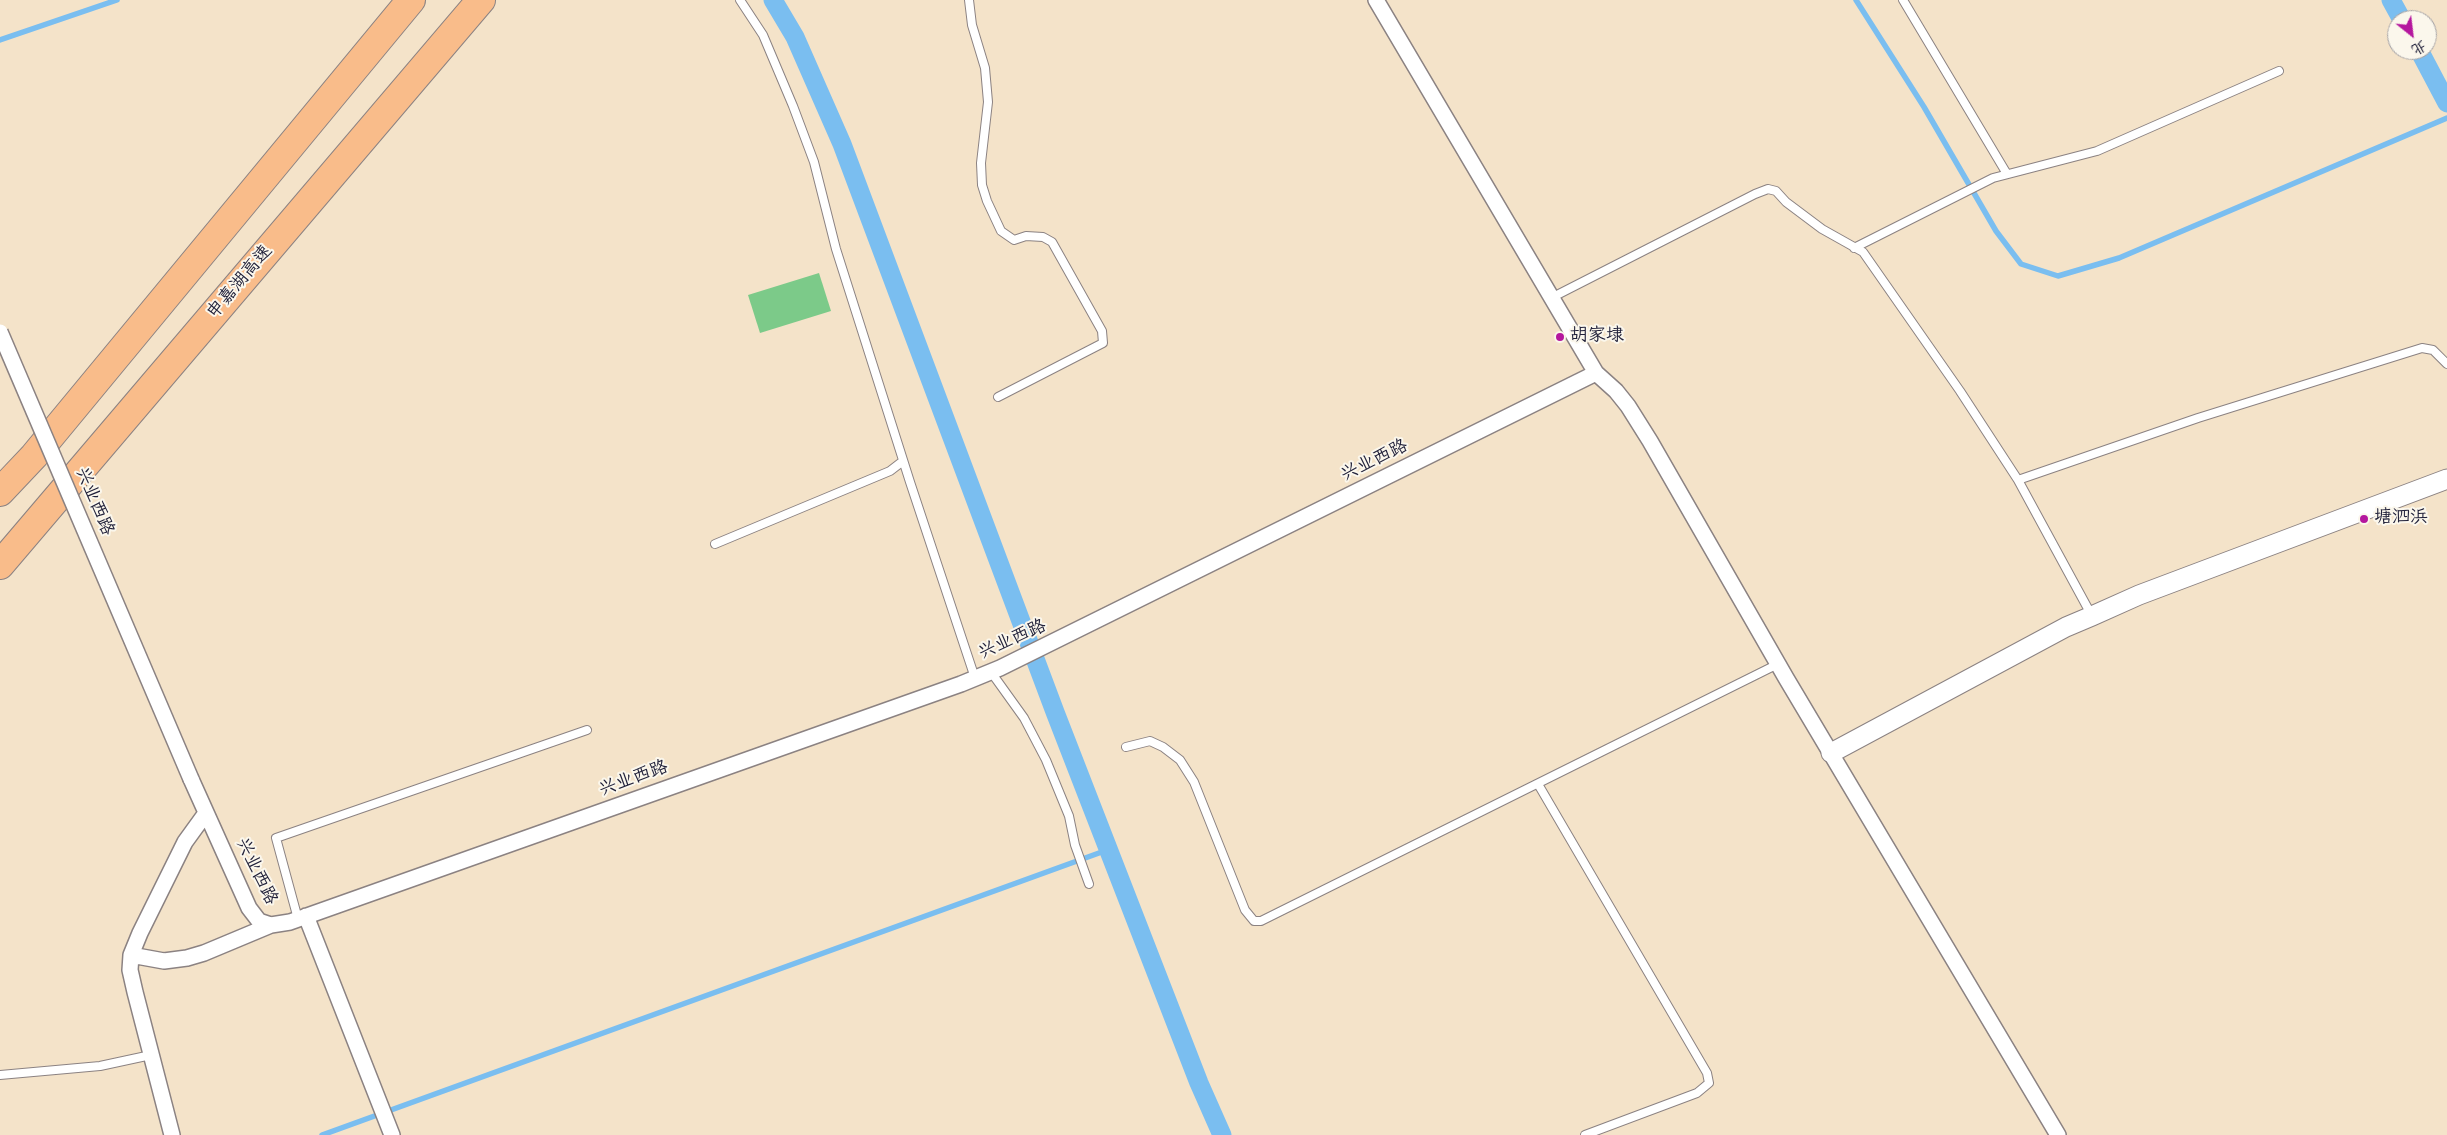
<!DOCTYPE html>
<meta charset="utf-8">
<style>
body{margin:0}
#map{position:relative;width:2447px;height:1135px;overflow:hidden;background:#f4e3c9;font-family:Kalam,"LXGW WenKai TC",sans-serif}
canvas{display:block}
.north{position:absolute;left:2387px;top:10px;width:50px;height:50px;box-sizing:border-box;background:#fbf7ec;border:1px solid #a4a2a5;border-radius:50%;rotate:151deg;font-size:14px;font-weight:700;line-height:20px;text-align:center;color:#22223b}
.north::after{content:'';display:block;margin:auto;width:18px;height:22px;background:#b5179e;clip-path:polygon(50% 0,100% 100%,50% 72%,0 100%)}
</style>
<div id="map">
<canvas width="2447" height="1135"></canvas>
<div class="north">北</div>
</div>
<script>
const ctx = document.querySelector('canvas').getContext('2d');
ctx.lineJoin = 'round';
function paint(path, color) { ctx.fillStyle = color; ctx.fill(path, 'evenodd'); }
const toPath = rows => new Path2D(rows.map(r => 'M' + r).join(''));
function strokePath(path, color, width, dash) { ctx.strokeStyle = color; ctx.lineWidth = width; ctx.lineCap = dash ? 'butt' : 'round'; ctx.setLineDash(dash || []); ctx.stroke(path); }
function write(font, color, halo, rows, align = 'center') {
  ctx.font = font + ' Kalam,"LXGW WenKai TC",sans-serif'; ctx.lineWidth = 4; ctx.setLineDash([]); ctx.textBaseline = 'middle'; ctx.strokeStyle = halo; ctx.fillStyle = color; for (const [text, x, y, turn = 0] of rows) {
    ctx.save(); ctx.translate(x, y); ctx.rotate((+turn || 0) * Math.PI / 180); ctx.textAlign = isNaN(turn) ? turn : align; if (halo) ctx.strokeText(text, 0, 0); ctx.fillText(text, 0, 0); ctx.restore();
  }
}
paint(toPath([
 [819,273,831,311,760,333,748,295]
]), '#7cca89');
strokePath(toPath([
 [1856,0,1924,107,1996,231,2021,264,2058,276,2119,258,2447,118],
 [0,40,117,0],
 [322,1135,1110,849]
]), '#7abef0', 5.5);
strokePath(toPath([
 [773,0,795,37,842,144,1055,712,1199,1083,1222,1135],
 [2391,0,2402,20],
 [2419,50,2447,103]
]), '#7abef0', 19);
const service = toPath([
 [740,0,763,35,793,106,814,162,836,249,910,482,975,678],
 [969,0,972,25,985,68,988,102,981,163,982,185,987,201,1001,231,1014,240,1026,236,1043,237,1052,242,1102,331,1103,343,998,397],
 [1903,0,2007,174],
 [1854,248,1993,178,2097,151,2279,71],
 [1551,298,1755,194,1768,189,1776,191,1786,202,1822,229,1863,252,1960,391,2018,480,2092,616],
 [2018,480,2198,418,2422,348,2433,350,2447,364],
 [715,544,890,471,903,461],
 [991,672,1024,718,1046,760,1069,816,1075,845,1089,884],
 [1126,747,1150,741,1163,747,1180,760,1194,782,1245,910,1254,921,1261,921,1778,664],
 [1538,784,1707,1073,1709,1083,1697,1093,1585,1135],
 [298,919,276,838,587,730],
 [0,1075,100,1066,151,1055]
]);
const minor = toPath([
 [1376,0,1596,373,1616,391,1628,406,1650,441,1786,678,2058,1135],
 [191,779,249,908,259,921,271,925,290,922,961,684,1000,668,1596,373],
 [306,916,392,1135],
 [131,955,164,961,187,958,204,953,271,925],
 [172,1135,135,992,130,970,131,955,140,933,185,842,206,813]
]);
const tertiary = toPath([
 [1831,753,2066,627,2092,616,2139,595,2447,479]
]);
const motorway = toPath([
 [0,492,34,456,411,0],
 [0,565,481,0]
]);
strokePath(service, '#8b8282', 10);
strokePath(minor, '#8b8282', 18);
strokePath(tertiary, '#8b8282', 21);
strokePath(motorway, '#8b8282', 30);
strokePath(service, '#fff', 8);
strokePath(minor, '#fff', 15);
strokePath(tertiary, '#fff', 19);
strokePath(motorway, '#f9bc8a', 28);
const minorBridge = toPath([
 [0,332,191,779]
]);
strokePath(minorBridge, '#8b8282', 18, []);
strokePath(minorBridge, '#fff', 15);
for (const [x, y, r, color] of [
 [1560,337,5,"#b5179e"],
 [2364,519,5,"#b5179e"]
]) { const dot = new Path2D(); dot.arc(x, y, r, 0, 2 * Math.PI); ctx.fillStyle = color; ctx.fill(dot); strokePath(dot, '#fbf7ec', 2); }
write('18px', '#22223b', '#fbf7ec', [
 ["申嘉湖高速",241,283,-50],
 ["兴业西路",1375,462,-26],
 ["兴业西路",93,502,67],
 ["兴业西路",1013,641,-24],
 ["兴业西路",634,780,-20],
 ["兴业西路",255,872,64]
]);
write('18px', '#22223b', '#fbf7ec', [
 ["胡家埭",1570,337],
 ["塘泗浜",2374,519]
], 'left');
</script>
